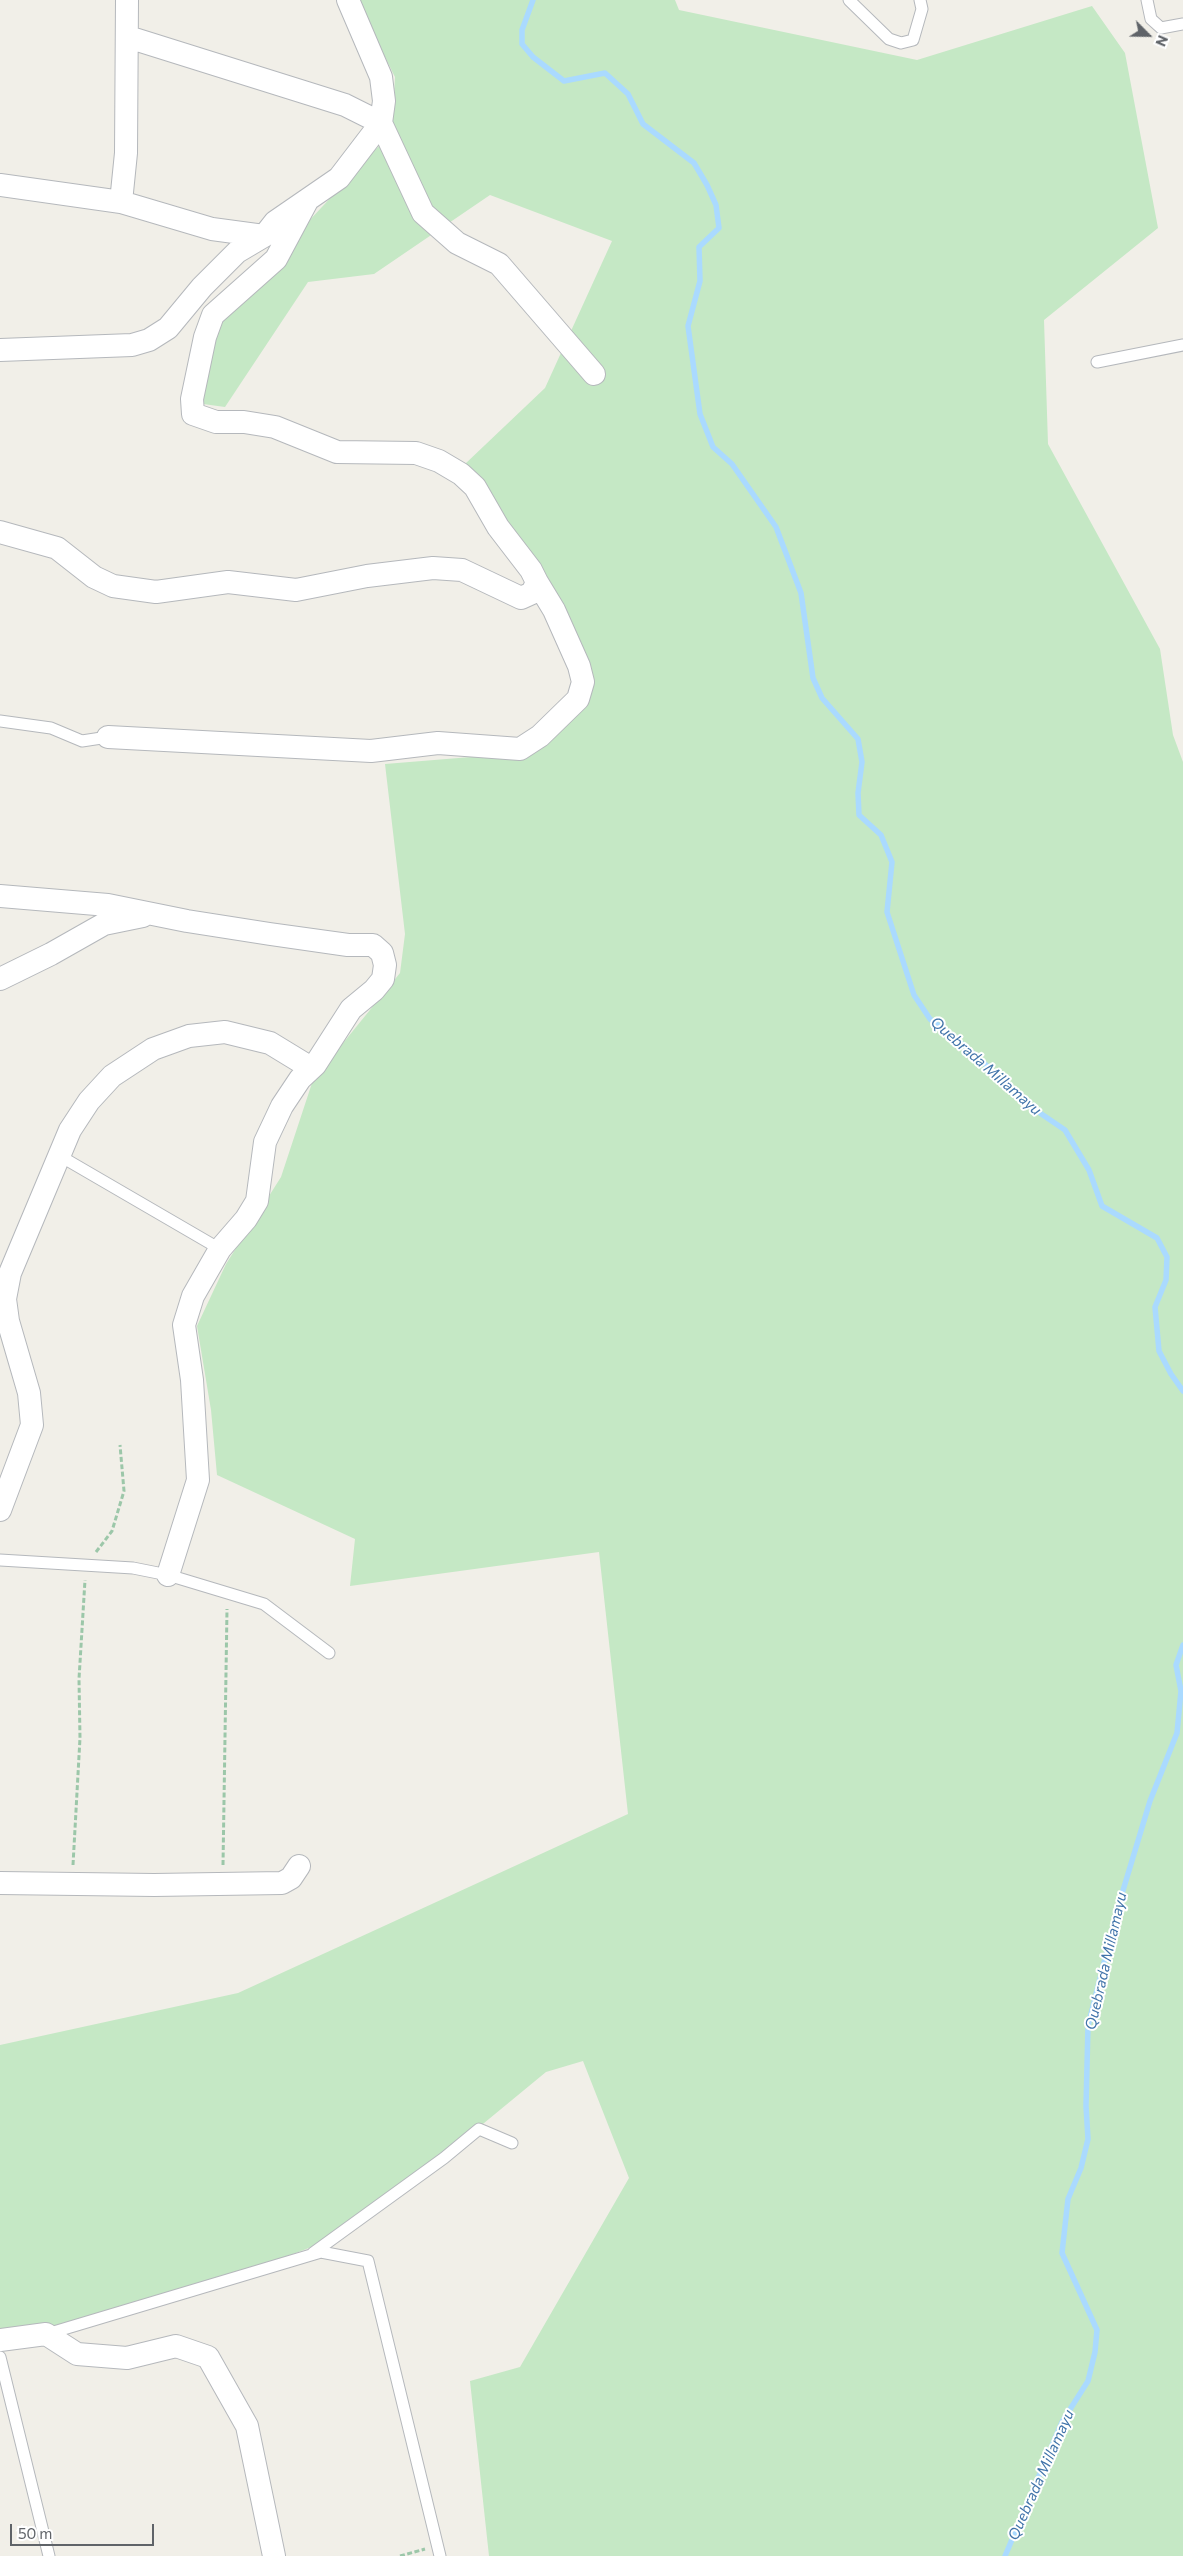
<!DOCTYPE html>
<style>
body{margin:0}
#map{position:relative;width:1183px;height:2556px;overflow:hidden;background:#f1efe8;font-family:Commissioner,sans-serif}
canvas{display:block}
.north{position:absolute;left:1123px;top:10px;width:50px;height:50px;-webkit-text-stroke:4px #fff;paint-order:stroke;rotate:113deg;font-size:14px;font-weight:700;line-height:20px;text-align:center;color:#5f6368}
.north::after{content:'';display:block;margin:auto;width:18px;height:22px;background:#5f6368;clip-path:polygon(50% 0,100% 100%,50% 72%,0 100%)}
.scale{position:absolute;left:10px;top:2524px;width:144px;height:22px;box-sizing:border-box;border:2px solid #5f6368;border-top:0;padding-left:6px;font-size:15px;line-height:18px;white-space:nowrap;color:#5f6368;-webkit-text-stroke:4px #fff;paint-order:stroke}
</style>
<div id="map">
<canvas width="1183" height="2556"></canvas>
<div class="north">N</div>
<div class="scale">50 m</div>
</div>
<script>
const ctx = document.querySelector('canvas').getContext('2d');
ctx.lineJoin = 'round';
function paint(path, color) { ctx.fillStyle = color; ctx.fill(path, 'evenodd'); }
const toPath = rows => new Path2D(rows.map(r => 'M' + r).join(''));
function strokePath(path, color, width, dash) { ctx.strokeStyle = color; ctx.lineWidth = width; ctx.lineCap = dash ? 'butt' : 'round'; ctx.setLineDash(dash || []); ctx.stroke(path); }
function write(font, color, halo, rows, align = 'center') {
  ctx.font = font + ' Commissioner,sans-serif'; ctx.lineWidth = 4; ctx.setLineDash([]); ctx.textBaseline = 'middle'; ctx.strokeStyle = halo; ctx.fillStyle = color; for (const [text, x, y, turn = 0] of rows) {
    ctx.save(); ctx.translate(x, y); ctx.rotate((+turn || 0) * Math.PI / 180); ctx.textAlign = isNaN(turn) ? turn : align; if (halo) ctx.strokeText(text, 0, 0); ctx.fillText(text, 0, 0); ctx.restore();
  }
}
paint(toPath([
 [356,0,675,0,679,10,917,60,1092,6,1125,53,1158,228,1044,320,1048,444,1160,649,1173,735,1183,762,1183,2556,489,2556,470,2381,520,2367,629,2178,583,2061,546,2072,353,2231,262,2266,0,2347,0,2045,238,1993,628,1814,599,1552,350,1586,355,1539,217,1475,211,1410,197,1326,226,1264,281,1177,313,1080,400,973,405,934,385,764,520,753,584,679,547,577,465,464,545,388,612,241,490,195,374,274,308,282,225,407,203,404,212,333,278,254,392,132,395,77]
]), '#c5e8c5');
strokePath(toPath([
 [533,0,522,30,522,44,533,57,564,81,605,73,628,94,643,124,694,163,707,185,716,205,719,228,699,247,700,281,688,326,700,414,713,447,732,464,776,527,801,593,813,678,822,698,858,739,862,762,858,793,859,815,881,835,892,862,887,912,914,995,930,1019,967,1048,1037,1111,1065,1130,1089,1170,1102,1206,1157,1238,1167,1257,1166,1280,1155,1307,1159,1351,1171,1374,1183,1391],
 [1005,2556,1062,2422,1088,2381,1095,2352,1097,2330,1062,2253,1068,2199,1081,2168,1088,2139,1086,2106,1088,2026,1118,1907,1150,1801,1177,1733,1181,1691,1176,1665,1183,1645]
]), '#aadaff', 5.5);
const lane = toPath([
 [849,0,889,39,901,43,913,40,922,9,920,0],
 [1147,0,1151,19,1161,28,1183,24],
 [1097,362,1183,345],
 [0,721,51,728,82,741,108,737],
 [60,1156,220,1249],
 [0,1560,133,1568,168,1575,264,1604,329,1653],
 [313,2253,444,2158,479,2129,512,2143],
 [47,2334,321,2252,368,2261,440,2556],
 [0,2357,49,2556]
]);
const street = toPath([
 [128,37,345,105,381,123,423,213,457,243,499,264,594,374],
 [0,185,121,202,212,229,264,236,275,222,339,178,381,123,384,101,381,77,348,0],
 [121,202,126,153,127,0],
 [0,350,132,345,149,340,168,328,202,287,237,252,264,236],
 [0,532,57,548,94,577,113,586,156,592,228,582,296,590,367,576,433,568,462,570,521,598,532,593,537,582,531,570,498,527,475,487,461,474,439,461,416,453,337,452,275,427,244,422,216,422,193,414,192,399,205,337,213,315,276,259,307,201],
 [108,737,371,751,438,743,520,749,540,736,578,699,583,682,579,666,554,610,537,582],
 [0,896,108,905,187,921,270,934,348,945,373,945,382,953,385,965,383,979,374,990,351,1009,315,1065,300,1079,282,1106,265,1142,257,1201,246,1219,220,1249,193,1296,184,1325,192,1380,198,1480,168,1575],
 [0,979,51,954,104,924,143,916],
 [0,1510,32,1425,29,1393,8,1321,5,1299,10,1273,70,1130,89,1101,112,1076,153,1049,189,1036,225,1032,270,1043,311,1068],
 [0,1883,154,1885,282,1883,291,1878,299,1866],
 [0,2340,46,2334,77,2354,127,2358,176,2346,208,2357,247,2426,274,2556]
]);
strokePath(lane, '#b5b8bc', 13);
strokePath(street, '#b5b8bc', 24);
strokePath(toPath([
 [96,1552,112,1531,124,1491,120,1445],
 [73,1865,80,1738,79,1679,85,1580],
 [223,1865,227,1609],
 [400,2556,425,2549]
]), '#9cc7a9', 3, [5, 2.5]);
strokePath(lane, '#fff', 11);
strokePath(street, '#fff', 22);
write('italic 15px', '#4174aa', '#fff', [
 ["Quebrada Millamayu",986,1066,41],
 ["Quebrada Millamayu",1106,1961,-77],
 ["Quebrada Millamayu",1041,2475,-66]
]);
</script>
